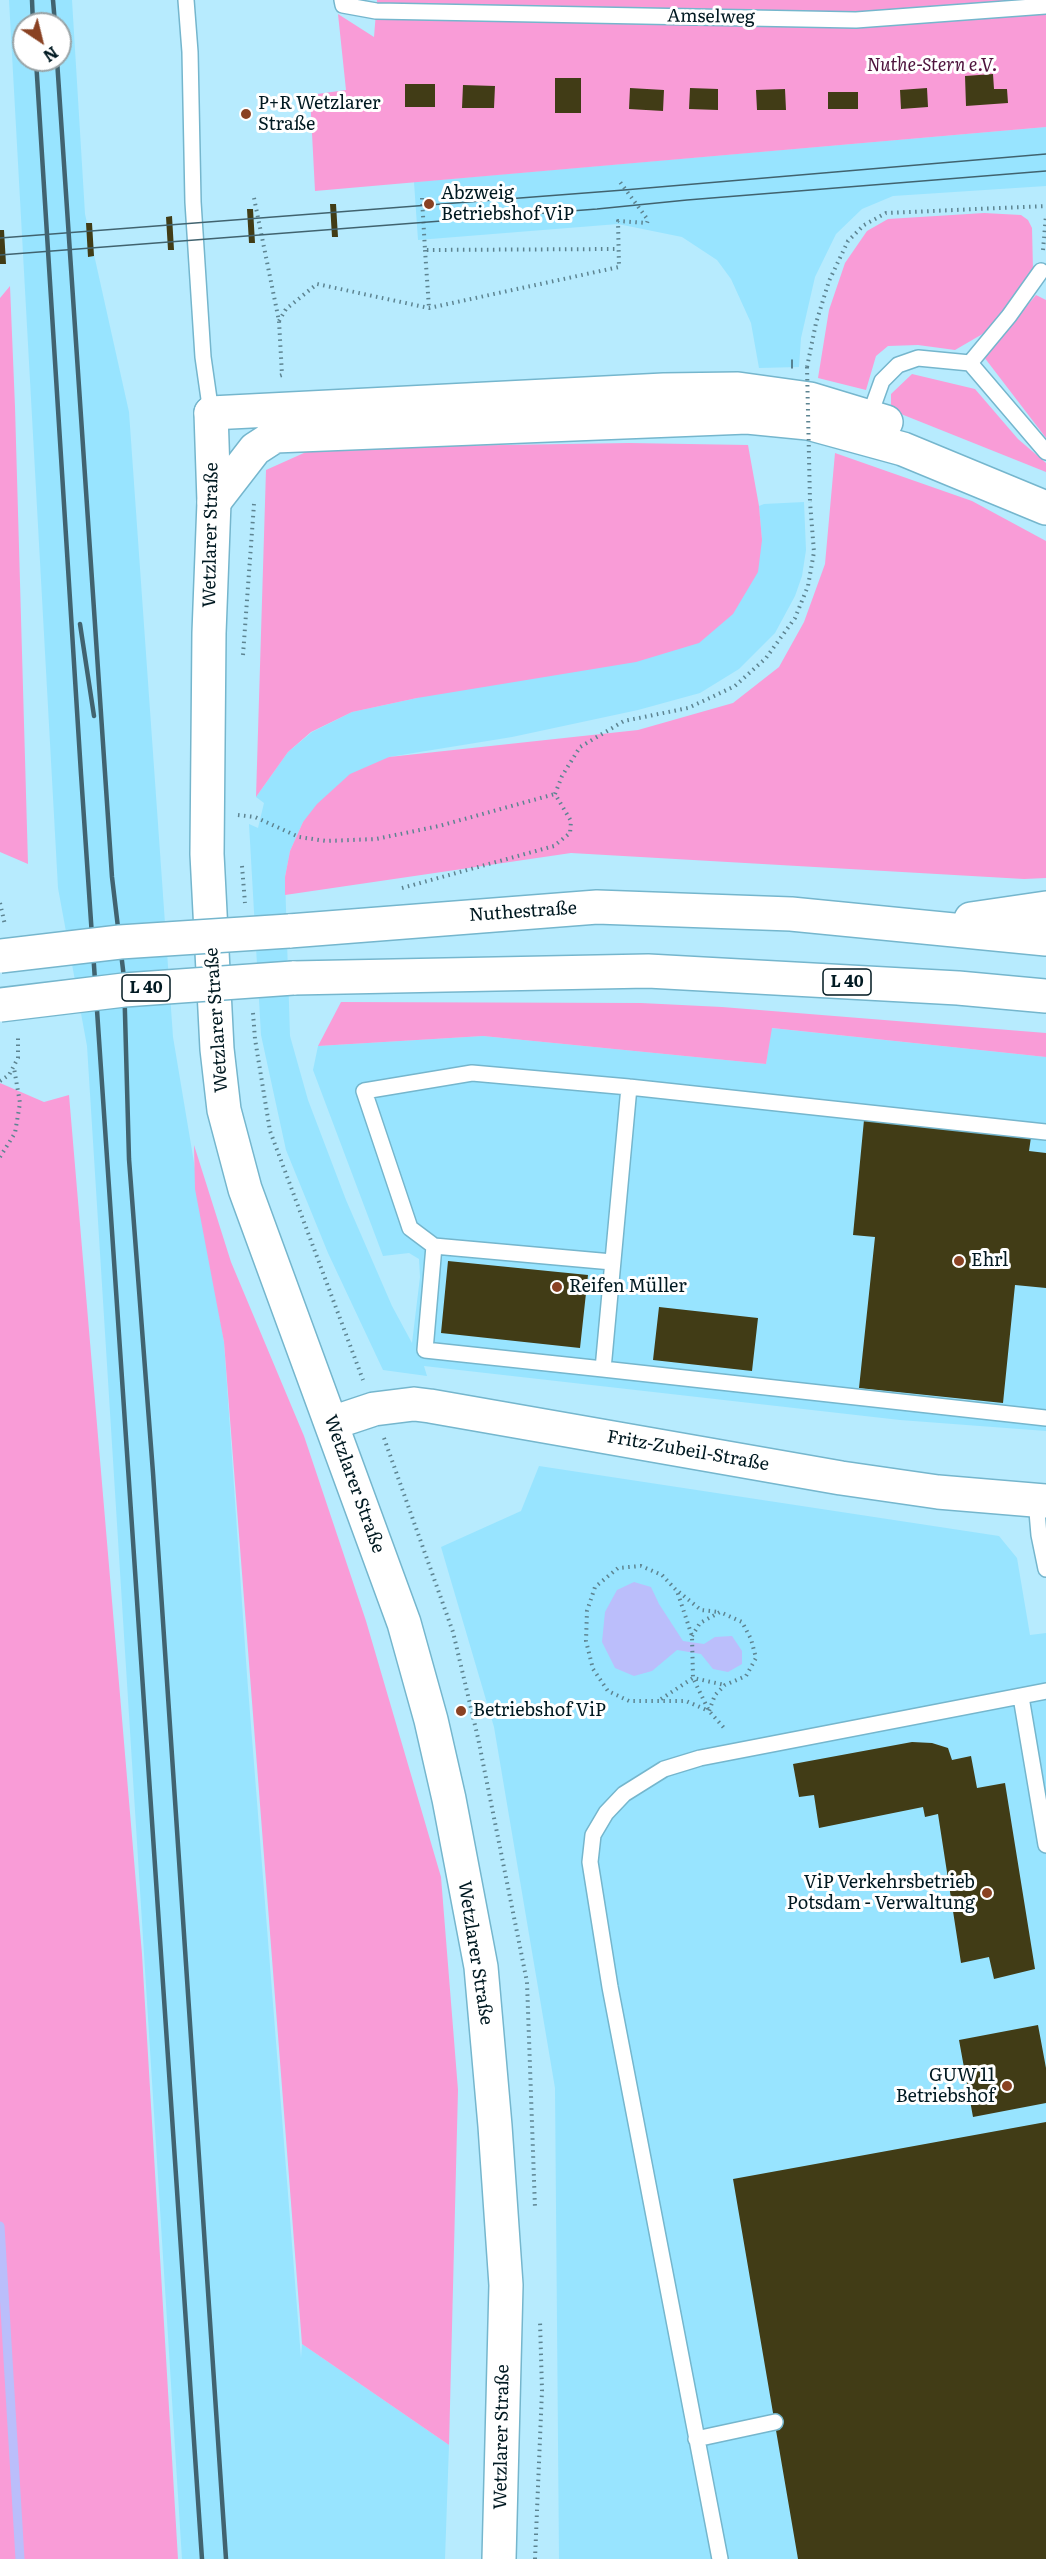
<!DOCTYPE html>
<meta charset="utf-8">
<style>
body{margin:0}
#map{position:relative;width:1046px;height:2559px;overflow:hidden;background:#b7ebfe;font-family:Literata,serif}
canvas{display:block}
.north{position:absolute;left:12px;top:12px;width:60px;height:60px;box-sizing:border-box;background:#fff;border:2px solid #99a3a6;border-radius:50%;rotate:145deg;font-size:16px;font-weight:700;line-height:24px;text-align:center;color:#001921}
.north::after{content:'';display:block;margin:auto;width:21px;height:27px;background:#8a4223;clip-path:polygon(50% 0,100% 100%,50% 72%,0 100%)}
</style>
<div id="map">
<canvas width="1046" height="2559"></canvas>
<div class="north">N</div>
</div>
<script>
const ctx = document.querySelector('canvas').getContext('2d');
ctx.lineJoin = 'round';
function paint(path, color) { ctx.fillStyle = color; ctx.fill(path, 'evenodd'); }
const toPath = rows => new Path2D(rows.map(r => 'M' + r).join(''));
function strokePath(path, color, width, dash) { ctx.strokeStyle = color; ctx.lineWidth = width; ctx.lineCap = dash ? 'butt' : 'round'; ctx.setLineDash(dash || []); ctx.stroke(path); }
function write(font, color, halo, rows, align = 'center') {
  ctx.font = font + ' Literata,serif'; ctx.lineWidth = 6; ctx.setLineDash([]); ctx.textBaseline = 'middle'; ctx.strokeStyle = halo; ctx.fillStyle = color; for (const [text, x, y, turn = 0] of rows) {
    ctx.save(); ctx.translate(x, y); ctx.rotate((+turn || 0) * Math.PI / 180); ctx.textAlign = isNaN(turn) ? turn : align; if (halo) ctx.strokeText(text, 0, 0); ctx.fillText(text, 0, 0); ctx.restore();
  }
}
paint(toPath([
 [9,0,72,0,85,214,129,412,173,1037,224,1342,247,1675,301,2358,302,2344,449,2445,445,2559,182,2559,87,1046,58,888],
 [24,24,60,24,60,60,24,60],
 [1046,127,1046,186,893,196,862,209,836,234,815,277,801,338,799,367,759,368,751,323,731,279,717,260,682,237,618,224,418,240,414,182],
 [804,502,806,550,802,576,795,596,775,633,739,669,700,693,638,710,512,737,389,757,303,822,290,851,285,877,290,1036,308,1100,346,1200,392,1306,412,1343,420,1277,419,1259,409,1253,383,1256,313,1070,318,1046,483,1036,766,1064,771,1028,1046,1057,1046,1431,900,1420,424,1366,427,1376,383,1370,328,1253,286,1150,261,1035,249,824,258,828,264,803,256,797,288,752,312,732,352,712,417,698,762,540,759,506,764,504],
 [539,1466,999,1536,1017,1558,1030,1635,1046,1633,1046,2559,559,2559,555,2088,494,1727,441,1547,521,1511]
]), '#98e4ff');
paint(toPath([
 [377,0,1046,0,1046,127,315,191,310,95,346,90,338,14,374,37],
 [984,213,1021,215,1028,220,1032,228,1033,270,1004,315,986,332,955,350,918,345,888,346,876,356,866,390,818,378,829,310,845,263,867,231,888,219],
 [10,286,15,407,28,864,0,852,0,298],
 [1036,295,1046,300,1046,438,984,357],
 [912,374,975,389,1018,439,1046,463,1046,472,891,410,891,394],
 [629,443,748,445,759,506,762,540,758,572,733,614,699,643,636,662,417,698,352,712,311,732,288,752,256,797,266,470,315,448],
 [835,453,972,501,1046,541,1046,878,1024,879,571,853,285,895,285,877,290,851,303,822,317,804,350,774,389,757,638,730,733,703,779,667,804,622,825,564],
 [341,1002,641,1003,722,1007,1046,1033,1046,1057,772,1028,766,1064,483,1036,318,1046],
 [0,1083,44,1102,69,1095,142,1954,178,2559,0,2559],
 [194,1145,231,1262,304,1436,366,1621,441,1877,458,2090,449,2445,302,2344,224,1342,195,1189]
]), '#f99cd7');
paint(toPath([
 [634,1582,651,1587,659,1604,683,1641,704,1644,715,1637,732,1636,742,1651,742,1664,728,1672,713,1669,701,1654,677,1650,652,1671,634,1676,615,1668,602,1642,605,1612,617,1590]
]), '#bbbefb');
strokePath(toPath([
 [0,2226,20,2559]
]), '#bbbefb', 9);
paint(toPath([
 [993,74,994,89,1007,89,1008,103,966,106,965,76],
 [555,78,581,78,581,113,555,113],
 [405,84,435,84,435,107,405,107],
 [463,85,495,86,494,108,462,108],
 [630,88,664,90,663,111,629,109],
 [690,88,718,89,718,110,689,109],
 [927,88,928,107,901,109,900,90],
 [785,89,786,110,757,110,756,90],
 [828,92,858,92,858,109,828,109],
 [330,204,336,204,338,237,332,237],
 [247,209,253,209,255,243,249,243],
 [172,216,174,250,168,250,166,217],
 [86,223,92,223,94,256,88,257],
 [0,230,4,230,6,264,0,264],
 [864,1120,1031,1137,1029,1151,1046,1153,1046,1288,1015,1285,1003,1403,859,1388,875,1237,853,1235],
 [448,1261,588,1275,580,1348,441,1333],
 [659,1307,758,1318,752,1371,653,1360],
 [912,1742,932,1743,948,1748,952,1760,971,1756,977,1788,1005,1783,1035,1969,994,1979,989,1957,961,1963,938,1814,925,1817,923,1807,819,1828,814,1795,799,1797,793,1764],
 [1038,2025,1046,2068,1046,2103,973,2117,959,2040],
 [1046,2122,1046,2559,798,2559,733,2179]
]), '#413c16');
const service = toPath([
 [186,0,190,52,193,202,203,357,211,413],
 [342,0,343,5,376,11,856,20,1046,6],
 [970,363,1009,316,1041,271],
 [868,420,882,381,898,365,918,358,970,363,1046,452],
 [629,1087,603,1369,1046,1418],
 [434,1246,425,1350,603,1369],
 [612,1262,434,1246,410,1228,364,1091,472,1073,629,1087,1046,1132],
 [1036,1500,1039,1535,1046,1569],
 [1021,1697,1046,1845],
 [696,2439,775,2422],
 [720,2559,610,1987,590,1862,593,1835,606,1813,624,1794,664,1769,700,1758,1046,1691]
]);
const tertiary = toPath([
 [211,413,214,502,209,633,207,854,217,1049,224,1110,245,1189,404,1623,431,1720,449,1799,481,1967,495,2126,506,2285,499,2559],
 [332,1423,374,1409,414,1404,430,1406,841,1478,938,1492,1046,1501]
]);
const trunk = toPath([
 [211,413,664,390,738,389,810,399,886,422],
 [214,502,255,449,275,436,747,417,808,423,903,449,1046,508],
 [971,919,1046,908],
 [289,931,597,907,791,914,1046,939],
 [293,978,648,971,958,988,1046,996]
]);
strokePath(service, '#75b6cd', 18);
strokePath(tertiary, '#75b6cd', 36);
strokePath(trunk, '#75b6cd', 36);
strokePath(toPath([
 [254,198,279,321,282,375,279,376],
 [422,198,425,250,618,249],
 [425,250,429,308],
 [1043,250,1046,215],
 [279,321,286,309,317,284,429,308,619,267,618,221,647,223,648,220,620,182],
 [807,367,816,323,829,281,848,241,864,225,886,213,1046,206],
 [243,655,254,504],
 [555,794,562,776,580,747,624,721,688,708,712,697,735,686,766,658,795,618,808,586,814,552,810,502],
 [238,815,255,817,299,837,326,841,376,839,439,826,555,794],
 [242,866,245,903],
 [402,888,554,846,570,833,571,821,555,794],
 [0,903,5,925],
 [253,1013,255,1039,270,1131,363,1380],
 [0,1081,9,1075,18,1058,18,1034],
 [0,1157,15,1133,20,1103,14,1068],
 [384,1438,453,1632,478,1738,527,1982,535,2208],
 [679,1592,701,1610,719,1612],
 [692,1636,700,1623,720,1612,742,1622,751,1639,756,1658,746,1676,725,1685,715,1695,709,1711,686,1701,629,1701,608,1691,593,1669,586,1641,587,1611,595,1587,618,1568,641,1566,662,1575,677,1591,692,1636,693,1678,709,1711,725,1729],
 [661,1699,693,1678,725,1685],
 [535,2559,542,2390,540,2321]
]), '#5d8491', 4, [1.5, 4.5]);
strokePath(service, '#fff', 15);
strokePath(tertiary, '#fff', 33);
strokePath(trunk, '#fff', 33);
strokePath(toPath([
 [0,238,624,190,1046,154],
 [0,255,597,209,687,200,1046,171],
 [792,368,792,360]
]), '#41636f', 1.5);
strokePath(toPath([
 [32,0,33,24],
 [53,0,55,24],
 [36,60,81,774,202,2559],
 [57,60,112,877,124,978,129,1159,153,1473,226,2559],
 [80,624,94,716]
]), '#41636f', 4.5);
const trunkBridge = toPath([
 [0,956,120,942,289,931],
 [0,1005,124,990,293,978]
]);
strokePath(trunkBridge, '#75b6cd', 36, []);
strokePath(toPath([
 [807,367,810,502]
]), '#5d8491', 4, [1.5, 4.5]);
strokePath(trunkBridge, '#fff', 33);
for (const [x, y, r, color] of [
 [246,114,6,"#8a4223"],
 [429,204,6,"#8a4223"],
 [959,1261,6,"#8a4223"],
 [557,1287,6,"#8a4223"],
 [461,1711,6,"#8a4223"],
 [987,1893,6,"#8a4223"],
 [1007,2086,6,"#8a4223"]
]) { const dot = new Path2D(); dot.arc(x, y, r, 0, 2 * Math.PI); ctx.fillStyle = color; ctx.fill(dot); strokePath(dot, '#fff', 2); }
for (const [x, y, w] of [
 [847,982,48],
 [146,988,48]
]) { const box = new Path2D(); box.roundRect(x - w / 2, y - 13, w, 26, 4.5); ctx.fillStyle = '#fff'; ctx.fill(box); strokePath(box, '#001921', 1.5); }
write('bold 16px', '#001921', null, [
 ["L 40",847,982],
 ["L 40",146,988]
]);
write('18px', '#001921', '#fff', [
 ["Amselweg",711,17,1],
 ["Wetzlarer Straße",211,535,-89],
 ["Nuthestraße",523,912,-4],
 ["Wetzlarer Straße",217,1020,-94],
 ["Fritz-Zubeil-Straße",688,1451,10],
 ["Wetzlarer Straße",354,1484,70],
 ["Wetzlarer Straße",475,1953,81],
 ["Wetzlarer Straße",502,2437,-89]
]);
write('italic 18px', '#4e123c', '#fff', [
 ["Nuthe-Stern e.V.",932,66]
]);
write('18px', '#001921', '#fff', [
 ["P+R Wetzlarer",258,104],
 ["Straße",258,125],
 ["Abzweig",441,194],
 ["Betriebshof ViP",441,215],
 ["Ehrl",971,1261],
 ["Reifen Müller",569,1287],
 ["Betriebshof ViP",473,1711],
 ["ViP Verkehrsbetrieb",975,1883,"right"],
 ["Potsdam - Verwaltung",975,1904,"right"],
 ["GUW 11",995,2076,"right"],
 ["Betriebshof",995,2097,"right"]
], 'left');
</script>
